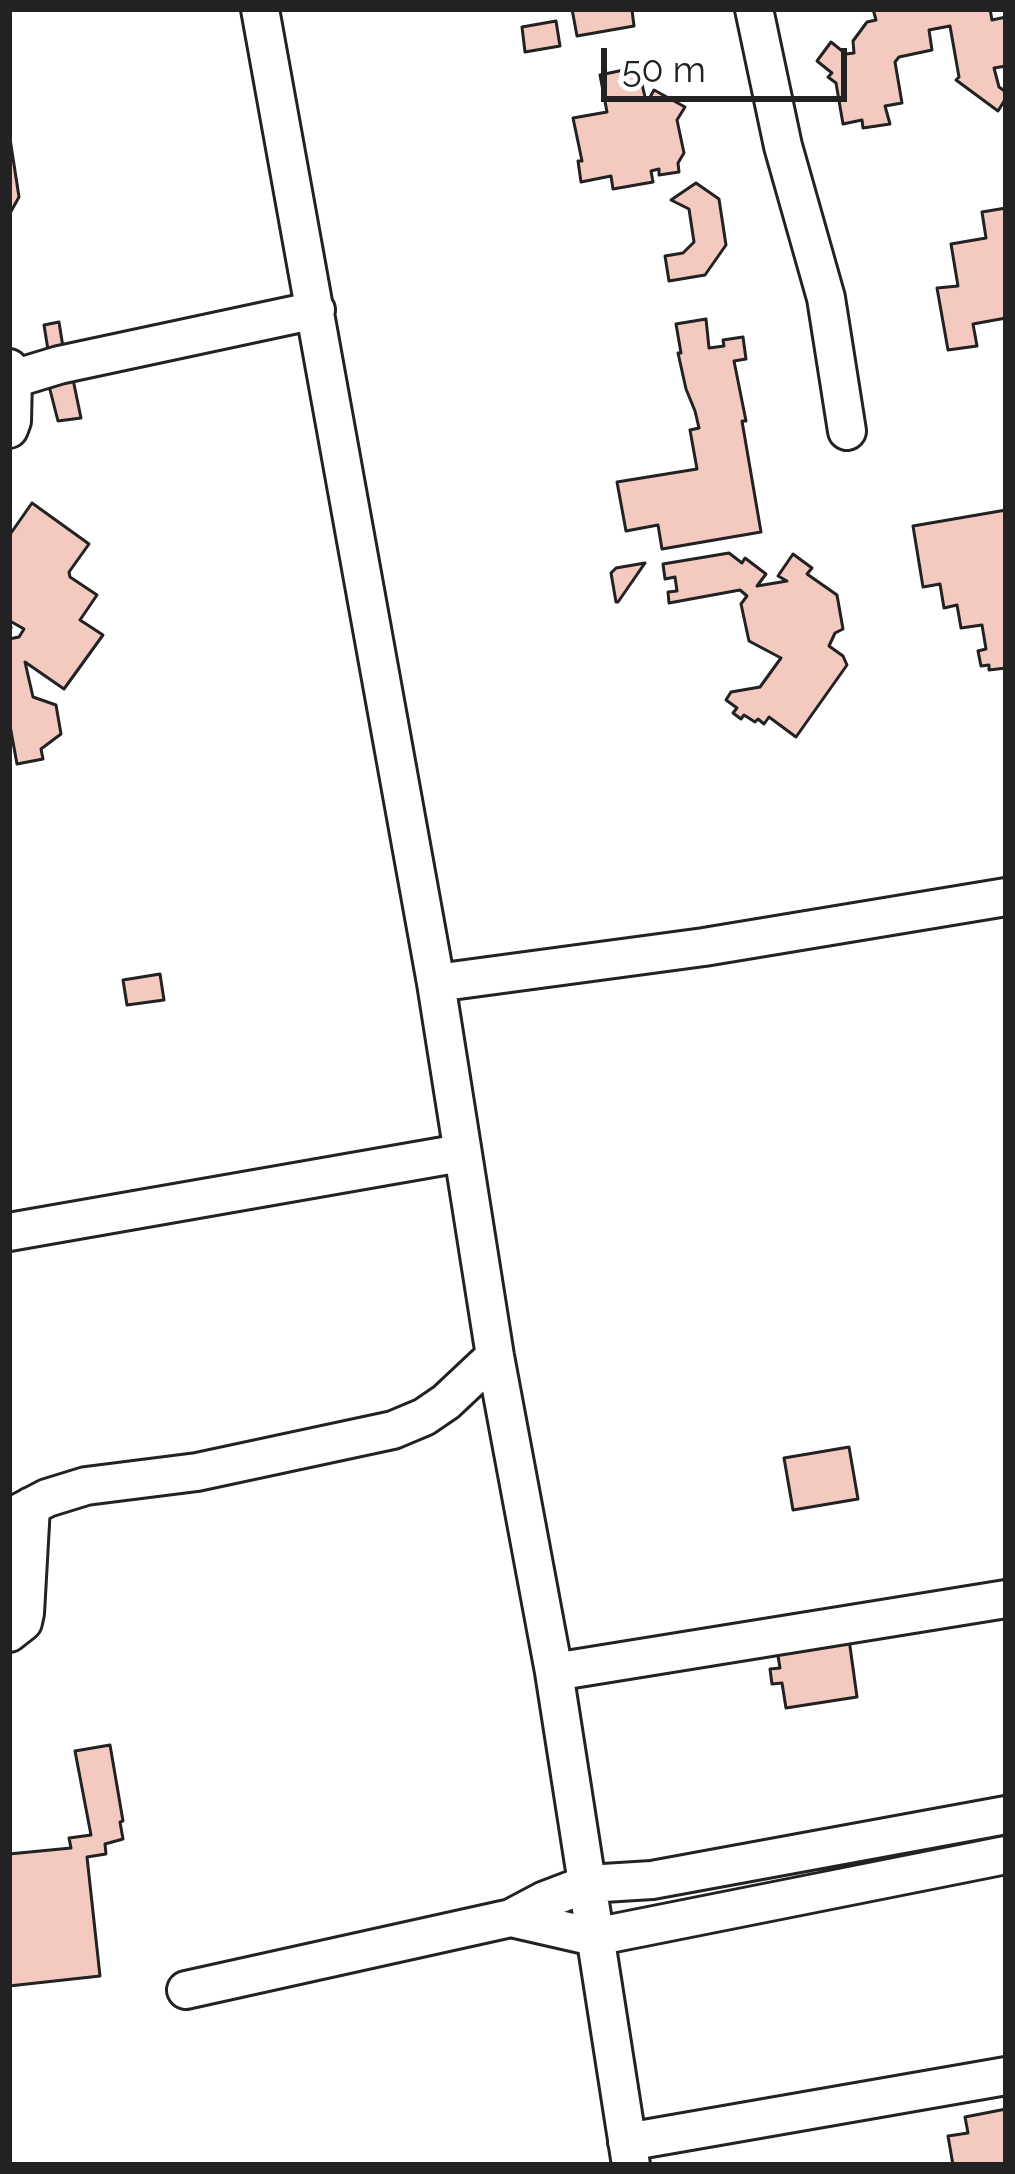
<!DOCTYPE html>
<style>
body{margin:0}
#map{position:relative;width:1015px;height:2174px;overflow:hidden;background:#fff;font-family:Raleway,sans-serif}
canvas{display:block}
.frame{position:absolute;inset:0;border:12px solid #222;pointer-events:none}
.scale{position:absolute;left:601px;top:48px;width:246px;height:54px;box-sizing:border-box;border:6px solid #222;border-top:0;padding-left:15px;font-size:36px;line-height:42px;white-space:nowrap;color:#222;-webkit-text-stroke:9px #fff;paint-order:stroke}
</style>
<div id="map">
<canvas width="1015" height="2174"></canvas>
<div class="frame"></div>
<div class="scale">50 m</div>
</div>
<script>
const ctx = document.querySelector('canvas').getContext('2d');
ctx.lineJoin = 'round';
function paint(path, color) { ctx.fillStyle = color; ctx.fill(path, 'evenodd'); }
const toPath = rows => new Path2D(rows.map(r => 'M' + r).join(''));
function strokePath(path, color, width, dash) { ctx.strokeStyle = color; ctx.lineWidth = width; ctx.lineCap = dash ? 'butt' : 'round'; ctx.setLineDash(dash || []); ctx.stroke(path); }
const building = toPath([
 [572,9,638,9,632,10,634,26,577,36,572,9],
 [873,9,990,9,992,20,1006,17,1006,66,994,68,999,87,1006,92,1006,98,998,111,956,80,959,77,950,26,929,30,932,50,899,57,895,62,902,103,885,106,890,124,863,128,862,120,843,124,836,83,828,77,832,73,817,61,831,42,846,54,854,53,853,41,867,22,876,20,873,9],
 [556,21,560,46,525,52,522,27,556,21],
 [638,67,645,97,649,99,654,90,685,107,677,120,684,153,678,163,679,172,659,175,659,169,651,171,653,182,613,189,611,176,581,182,578,161,582,161,573,118,607,112,600,75,638,67],
 [9,132,19,197,9,215,9,132],
 [696,183,719,199,726,245,705,275,669,281,665,256,683,253,694,242,689,209,671,200,696,183],
 [1006,208,1006,318,973,324,977,346,948,350,937,288,958,286,951,244,986,238,982,212,1006,208],
 [706,319,709,348,724,346,723,340,743,337,746,359,734,361,746,421,742,421,761,532,662,549,658,525,626,531,617,482,697,469,690,430,699,428,695,411,686,389,678,353,681,353,676,324,706,319],
 [59,322,66,366,70,365,81,418,58,421,48,382,53,381,44,325,59,322],
 [32,503,89,544,69,572,70,577,97,595,80,620,103,635,64,689,25,662,33,697,56,705,61,734,41,749,43,759,17,764,9,720,9,639,19,637,24,629,10,621,11,628,9,628,9,531,11,533,32,503],
 [1006,510,1006,668,989,670,989,665,981,666,978,651,986,649,982,625,961,628,957,605,944,608,940,584,923,587,913,526,1006,510],
 [729,553,742,563,745,558,766,574,757,586,787,581,778,576,793,554,812,568,807,574,837,595,843,629,835,633,829,646,843,656,847,665,796,737,769,717,764,724,758,719,755,722,744,715,741,719,733,713,737,708,726,700,731,692,760,687,781,658,749,641,741,604,747,596,740,590,669,603,668,592,677,591,675,577,665,579,663,564,729,553],
 [645,563,618,602,616,602,611,573,616,568,645,563],
 [160,974,164,1000,127,1005,123,980,160,974],
 [849,1447,858,1499,793,1510,784,1458,849,1447],
 [848,1632,857,1697,786,1708,782,1683,772,1684,770,1669,780,1668,776,1644,848,1632],
 [110,1745,123,1821,120,1822,123,1839,105,1844,106,1854,87,1857,100,1976,9,1986,9,1854,71,1848,69,1838,91,1835,75,1751,110,1745],
 [1006,2109,1006,2165,953,2165,948,2136,968,2133,965,2117,1006,2109]
]);
paint(building, '#f3c9c0');
strokePath(building, '#222', 3);
const minor = toPath([
 [260,9,436,983,495,1356,554,1672,631,2165],
 [754,9,783,146,826,298,847,431],
 [9,368,13,379,12,421,9,429],
 [13,379,59,365,316,310],
 [436,983,704,947,1006,897],
 [9,1232,461,1153],
 [9,1518,47,1498,86,1486,197,1472,393,1430,424,1417,446,1402,495,1356],
 [9,1633,23,1622,25,1613,31,1506],
 [554,1672,1006,1599],
 [511,1918,594,1937,1006,1855],
 [186,1990,511,1918,545,1900,587,1884,652,1880,1006,1815],
 [627,2142,1006,2076]
]);
strokePath(minor, '#222', 42);
strokePath(minor, '#fff', 36);
</script>
